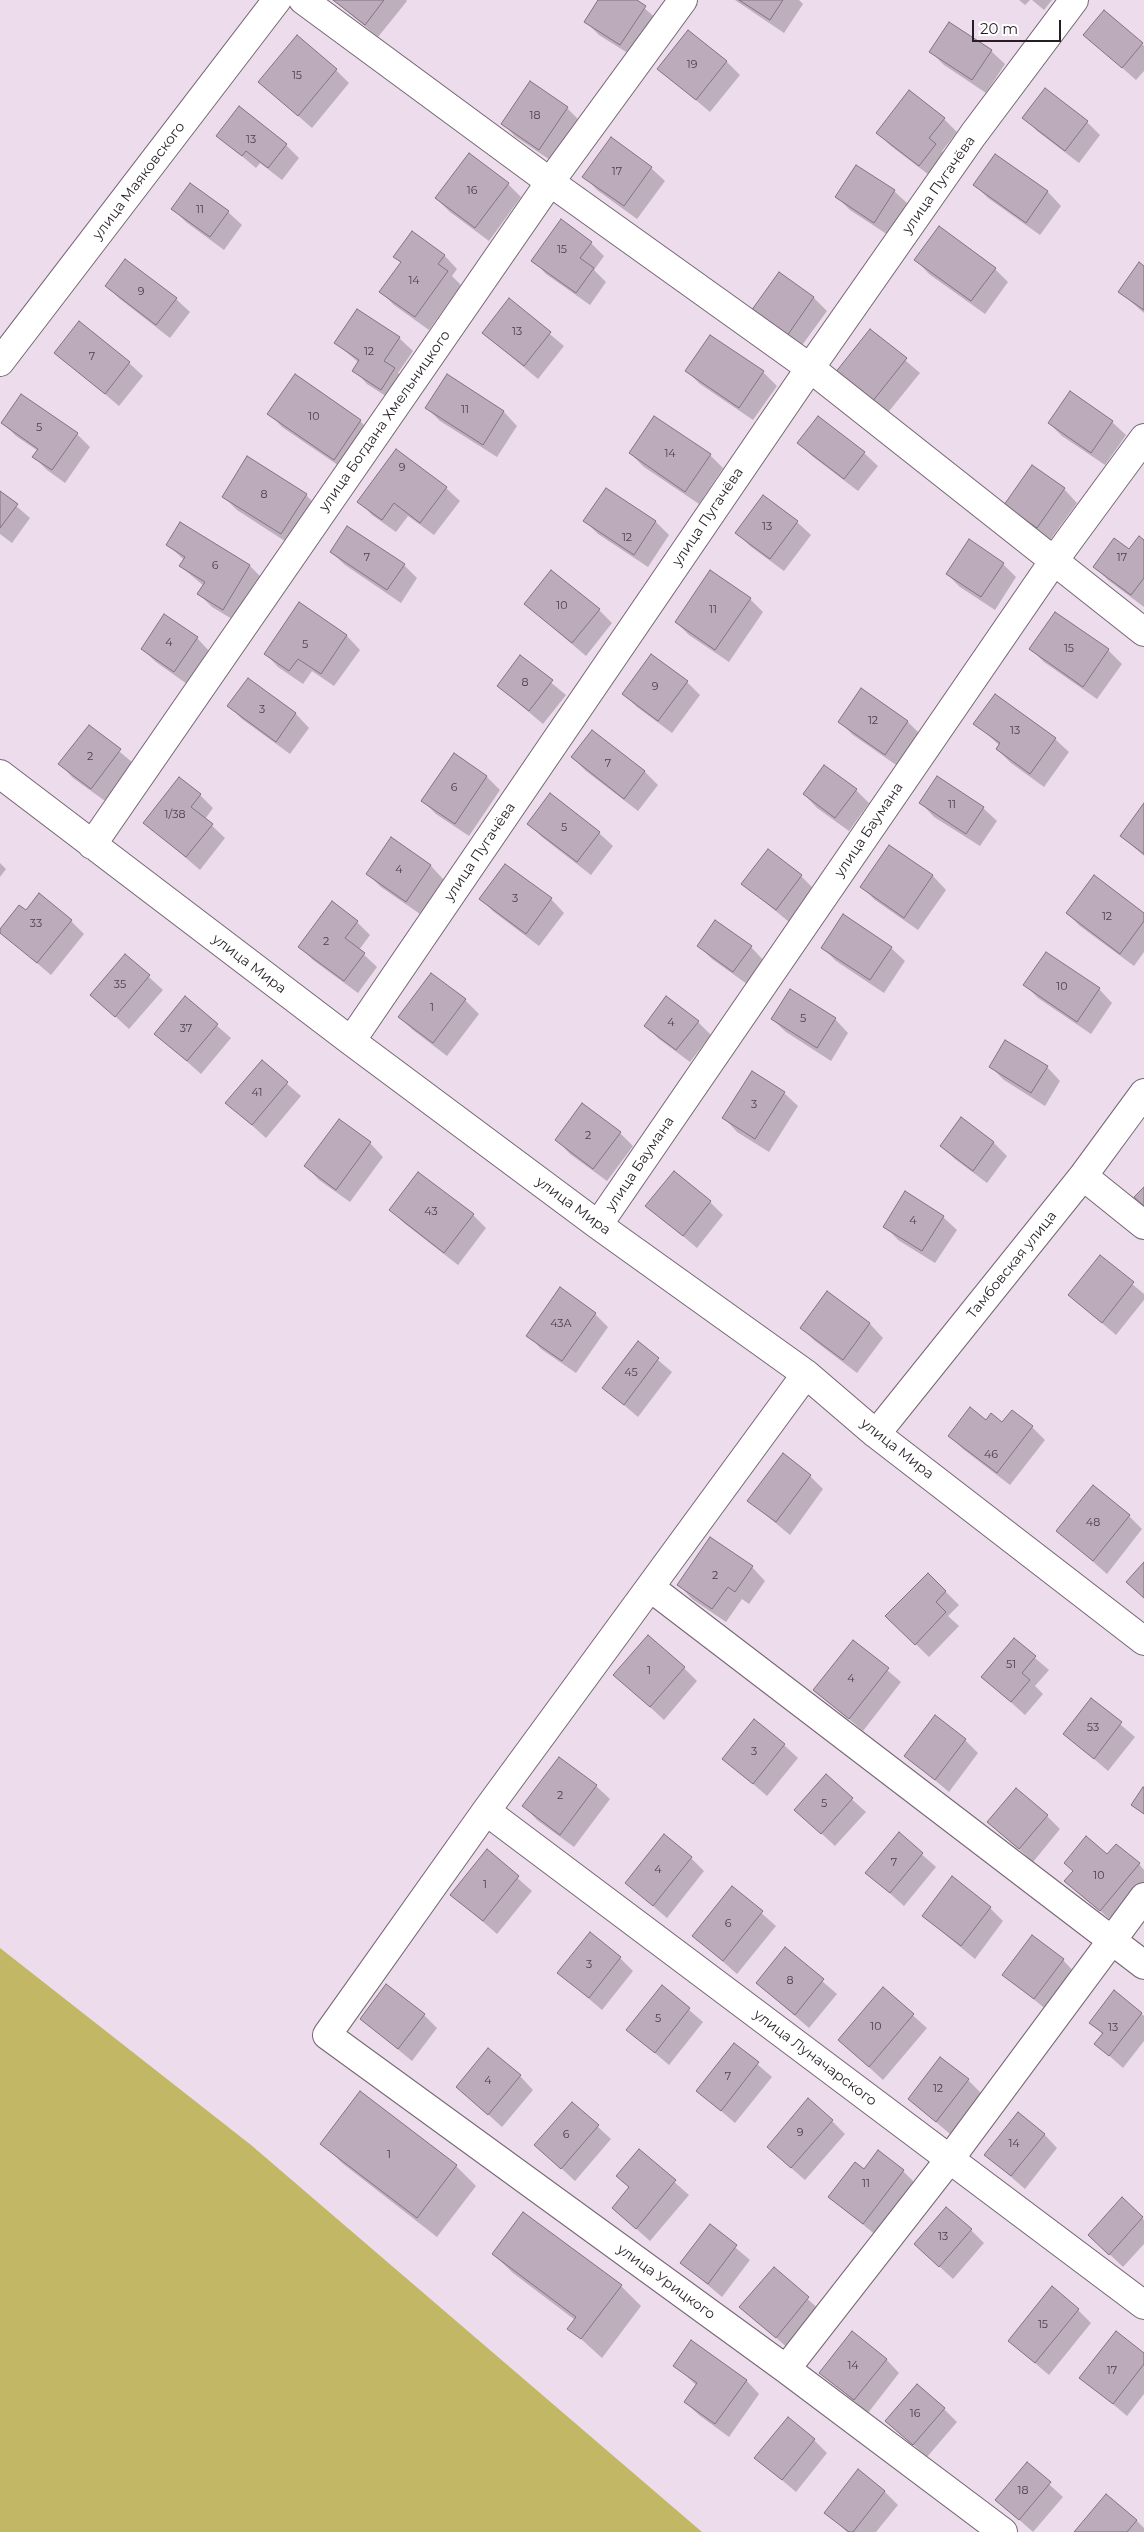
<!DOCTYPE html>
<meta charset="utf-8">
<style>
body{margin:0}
#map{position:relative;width:1144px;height:2532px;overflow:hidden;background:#eddcec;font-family:Montserrat,sans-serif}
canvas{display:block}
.scale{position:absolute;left:972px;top:20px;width:89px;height:22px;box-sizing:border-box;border:2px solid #251f25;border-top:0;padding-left:6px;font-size:15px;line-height:18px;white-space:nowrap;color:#251f25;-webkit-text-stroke:4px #fff;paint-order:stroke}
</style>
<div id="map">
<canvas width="1144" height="2532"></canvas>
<div class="scale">20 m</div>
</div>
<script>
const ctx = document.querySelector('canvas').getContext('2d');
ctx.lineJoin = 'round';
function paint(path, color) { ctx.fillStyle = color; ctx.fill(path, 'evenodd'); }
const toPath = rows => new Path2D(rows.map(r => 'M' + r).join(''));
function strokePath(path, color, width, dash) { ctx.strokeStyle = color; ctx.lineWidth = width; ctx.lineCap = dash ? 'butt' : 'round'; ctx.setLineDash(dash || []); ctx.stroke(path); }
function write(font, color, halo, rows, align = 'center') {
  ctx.font = font + ' Montserrat,sans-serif'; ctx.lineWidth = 4.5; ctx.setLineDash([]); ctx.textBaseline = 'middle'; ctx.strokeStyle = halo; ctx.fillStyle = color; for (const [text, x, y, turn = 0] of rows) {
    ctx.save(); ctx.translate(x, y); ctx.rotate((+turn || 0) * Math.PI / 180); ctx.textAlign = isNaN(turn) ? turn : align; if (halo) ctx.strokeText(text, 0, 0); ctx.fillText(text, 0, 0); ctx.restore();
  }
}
paint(toPath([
 [0,1948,251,2145,702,2532,0,2532]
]), '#c1b764');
paint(toPath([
 [333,0,406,0,407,1,378,37],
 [600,0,635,0,658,20,634,57,599,35,586,22],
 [735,0,799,0,803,4,784,33],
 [1019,0,1030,0,1025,5],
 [1032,0,1052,0,1044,10],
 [1104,12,1144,46,1144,71,1136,80,1085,35],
 [991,51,1005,64,986,93,944,65,931,52],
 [726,61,740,75,710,112,659,69],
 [336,70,349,83,312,128,259,82],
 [567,108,580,121,553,162,516,137,503,124],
 [1024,117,1087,122,1100,135,1079,163,1037,131],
 [944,119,957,132,942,151,949,158,933,178,891,146,878,133],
 [218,136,286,145,299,158,282,180,260,163,256,168],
 [995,156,1048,192,1061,206,1040,235,988,198,975,185],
 [651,168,665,181,637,219,597,190,584,176],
 [508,184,521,197,489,241,450,212,436,198],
 [894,191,908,204,888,235,850,210,837,197],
 [173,209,228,212,242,225,224,250,186,222],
 [591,243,604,256,594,270,606,282,590,305,546,274,533,260],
 [444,255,457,269,452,276,461,285,429,330,394,305,381,292,401,263,395,256],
 [125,260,176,299,190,312,170,338,120,299,106,286],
 [916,260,995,269,1008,282,985,314,929,274],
 [1144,267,1144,313,1120,292],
 [779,273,814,298,827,311,800,348,766,324],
 [509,300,564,346,538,379,483,333],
 [357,310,399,338,413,351,398,373,408,382,395,402,367,384,354,370,359,363,336,343],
 [870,330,920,373,886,415,850,386],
 [710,336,763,372,777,386,753,420,700,384,687,371],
 [56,353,129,363,143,376,119,406],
 [295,376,360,421,374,435,348,472,282,427,269,413],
 [448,376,504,412,517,426,497,457,440,421,427,408],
 [819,417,864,453,878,466,858,491,812,456,799,443],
 [1112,422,1126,435,1105,465,1062,436,1049,423],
 [3,423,77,434,90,447,65,483,47,470,34,457,38,451,16,436],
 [396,451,446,488,460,501,434,535,408,516,396,532,372,515,359,501],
 [630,453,710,455,723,468,699,504,644,467],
 [606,489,656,522,669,535,648,567,598,534,585,521],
 [1064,489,1077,503,1050,540,1019,518,1005,504],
 [0,492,30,518,12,543,0,534],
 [306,495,319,508,294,547,237,510,224,497],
 [797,522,811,535,784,571,750,546,737,533],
 [180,524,250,566,263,579,237,622,212,607,199,594,204,586,180,566,184,560,168,545],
 [1144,542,1144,607,1108,580,1095,567,1129,551],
 [331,552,404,565,417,578,401,603,345,565],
 [1003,564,1016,577,995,610,960,587,947,574],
 [750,599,763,612,729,662,689,635,676,622],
 [300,604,347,636,360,650,334,686,312,671,303,684,278,667,265,653],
 [525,604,599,610,612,623,586,656],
 [1055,614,1108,650,1122,664,1097,699,1044,662,1031,649],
 [197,638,210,652,187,684,156,662,142,649],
 [520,657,566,695,543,724,498,686],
 [248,680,296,714,309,728,290,754,242,719,229,706],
 [687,682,700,695,672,733,637,707,624,694],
 [862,690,908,722,921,735,899,767,853,735,840,722],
 [975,723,1055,739,1069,752,1044,787,1011,763,997,749,1000,746],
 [89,726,133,763,105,801,73,778,60,764],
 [593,731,645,772,658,785,638,811,586,771,572,757],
 [454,755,487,777,500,790,469,836,436,814,423,801],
 [856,790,869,803,849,831,817,808,804,794],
 [200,795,213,808,205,819,225,838,200,870,145,823],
 [921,803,983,808,997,821,980,846,934,817],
 [1144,805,1144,856,1121,836],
 [529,824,599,833,613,846,591,875,542,837],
 [391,839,431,866,444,880,420,914,381,887,368,874],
 [889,847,933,876,946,890,918,930,875,900,862,887],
 [0,863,6,869,0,877],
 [801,876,814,889,789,922,743,884],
 [481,899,551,899,564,913,539,946,494,912],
 [26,911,71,921,84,934,51,975,0,932],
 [1067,913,1144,914,1144,952,1134,966,1080,926],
 [843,916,891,948,905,961,884,993,836,961,822,947],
 [357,922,370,935,359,950,377,967,358,993,313,960,300,947],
 [699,946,751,947,764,961,747,984,712,959],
 [126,956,163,990,129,1029,92,995],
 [431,974,465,1000,479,1014,447,1056,413,1030,399,1017],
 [1025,985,1099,989,1112,1003,1091,1034,1038,998],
 [185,998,231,1038,201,1074,156,1034],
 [772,1019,835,1019,848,1033,831,1061,786,1032],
 [698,1022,711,1035,690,1062,659,1039,646,1026],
 [262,1062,301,1096,266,1138,227,1103],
 [990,1066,1047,1067,1060,1081,1045,1106,1004,1080],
 [784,1093,798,1106,769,1152,737,1132,724,1118],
 [961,1119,994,1143,1007,1156,987,1183,955,1159,941,1146],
 [620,1133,633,1146,607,1181,570,1154,557,1140],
 [370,1143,383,1157,350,1202,319,1180,306,1166],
 [710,1202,723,1215,697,1248,647,1206],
 [391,1210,473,1215,486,1228,458,1265,404,1223],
 [943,1217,957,1230,935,1263,898,1240,885,1226],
 [1100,1257,1144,1294,1144,1300,1116,1335,1069,1295],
 [828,1292,870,1324,883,1338,857,1373,815,1341,801,1327],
 [595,1314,608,1327,576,1373,541,1349,528,1335],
 [638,1343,672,1372,638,1417,604,1388],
 [986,1421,1032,1427,1045,1440,1010,1485,963,1449,950,1436],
 [810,1476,823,1489,790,1535,749,1501],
 [1129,1516,1142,1529,1107,1574,1058,1531],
 [752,1567,765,1581,749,1604,742,1599,726,1622,692,1599,679,1585],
 [928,1574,959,1605,948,1616,959,1626,929,1657,887,1616],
 [1014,1640,1049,1670,1035,1686,1043,1694,1025,1715,983,1677],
 [853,1641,901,1682,863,1731,815,1690],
 [684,1668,697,1681,664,1720,615,1675],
 [1092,1700,1135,1737,1108,1771,1065,1734],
 [965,1740,978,1753,949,1792,906,1756],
 [784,1745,798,1758,767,1796,724,1759],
 [559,1759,596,1786,610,1799,574,1847,537,1820,524,1806],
 [826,1776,866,1812,835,1846,796,1810],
 [1047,1816,1060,1829,1033,1862,989,1822],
 [899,1834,936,1867,904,1906,867,1873],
 [487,1851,532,1891,497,1934,451,1894],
 [1108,1855,1139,1864,1144,1870,1144,1887,1114,1923,1066,1881],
 [691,1858,704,1871,667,1918,626,1883],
 [733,1888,776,1926,737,1974,694,1936],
 [990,1908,1003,1921,975,1959,923,1916],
 [785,1949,837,1994,809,2028,757,1983],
 [620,1958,633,1971,602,2010,559,1973],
 [1063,1960,1076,1974,1048,2011,1004,1975],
 [662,1987,703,2022,669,2065,628,2030],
 [883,1989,927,2028,883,2080,839,2040],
 [1115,1992,1144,2016,1144,2041,1123,2068,1096,2044,1103,2035,1091,2022],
 [424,2015,437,2028,412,2061,361,2019],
 [734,2044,772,2077,735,2123,698,2091],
 [520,2076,533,2090,502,2127,458,2087],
 [968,2080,981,2093,950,2134,909,2099],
 [360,2093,456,2166,476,2186,437,2237,342,2163,322,2143],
 [572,2103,611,2139,575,2181,536,2145],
 [832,2121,845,2134,805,2180,782,2160],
 [1044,2134,1057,2148,1025,2189,986,2155],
 [639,2151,689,2195,650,2241,613,2208,630,2188,618,2176],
 [864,2171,903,2171,916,2184,877,2236,829,2197],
 [1122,2199,1144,2220,1144,2244,1123,2267,1103,2248],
 [710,2226,750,2260,722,2297,682,2263],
 [971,2230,984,2243,953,2279,929,2257],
 [493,2254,621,2286,641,2306,602,2358,569,2328,575,2320,513,2273],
 [774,2269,822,2312,790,2350,741,2307],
 [1078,2310,1091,2323,1049,2375,1009,2341],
 [1144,2354,1144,2394,1127,2416,1081,2377],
 [886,2359,899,2373,868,2413,821,2373],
 [675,2365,746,2380,759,2394,729,2437,699,2415,685,2402,697,2386],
 [944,2409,957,2422,927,2457,887,2421],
 [814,2440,827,2453,796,2492,756,2458],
 [1027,2464,1063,2497,1033,2532,997,2500],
 [884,2491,898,2505,876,2532,847,2532,826,2512],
 [1106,2496,1137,2521,1144,2528,1144,2532,1076,2532]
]), '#0003');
const building = toPath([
 [333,0,384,0,365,25,333,0],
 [598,0,637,0,646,6,620,45,584,22,598,0],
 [739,0,783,0,770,20,739,0],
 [1104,10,1143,43,1122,68,1083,35,1104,10],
 [949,22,992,50,972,80,929,52,949,22],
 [688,30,727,61,696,100,657,69,688,30],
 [297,35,337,69,298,116,258,82,297,35],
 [530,81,568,107,539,150,501,124,530,81],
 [1045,88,1088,121,1065,151,1022,118,1045,88],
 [909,90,945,118,929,138,936,144,919,166,876,133,909,90],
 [239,106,287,144,268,168,246,151,242,156,216,136,239,106],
 [611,137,652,167,624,206,582,177,611,137],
 [469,153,509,183,475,228,435,198,469,153],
 [995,154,1048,191,1026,223,973,185,995,154],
 [856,165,895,190,874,223,835,197,856,165],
 [190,183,229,211,210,237,171,209,190,183],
 [561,219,592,242,580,258,594,268,576,293,531,261,561,219],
 [939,226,996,268,971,301,914,260,939,226],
 [412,231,445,255,438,264,448,271,415,317,379,292,401,262,393,257,412,231],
 [125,259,177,298,156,325,105,286,125,259],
 [1139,262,1144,266,1144,310,1118,292,1139,262],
 [779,272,814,297,787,336,751,311,779,272],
 [509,298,551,332,524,366,482,333,509,298],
 [357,309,400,337,384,361,395,368,381,390,352,371,359,360,334,343,357,309],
 [79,321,130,362,105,394,54,353,79,321],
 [870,329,907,358,872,402,835,373,870,329],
 [710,335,764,371,739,408,685,371,710,335],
 [295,374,361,420,334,460,267,414,295,374],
 [447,374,504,411,483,445,425,408,447,374],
 [1070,391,1113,421,1091,453,1048,423,1070,391],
 [21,394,78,433,52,470,32,457,38,449,1,423,21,394],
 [654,416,711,454,685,492,629,453,654,416],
 [818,416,865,452,844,479,797,443,818,416],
 [396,449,447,487,420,523,394,503,382,520,357,502,396,449],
 [247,456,307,494,281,534,222,497,247,456],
 [1032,465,1065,488,1037,528,1004,505,1032,465],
 [606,488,656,521,634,555,583,521,606,488],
 [0,491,18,504,0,528,0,491],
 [763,495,798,521,770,559,735,533,763,495],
 [180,522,250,565,223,610,197,594,205,582,179,566,185,557,166,545,180,522],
 [347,526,405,564,387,590,330,552,347,526],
 [1139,536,1144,540,1144,578,1131,595,1093,567,1114,538,1129,549,1139,536],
 [969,539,1004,563,981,597,946,574,969,539],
 [551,570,600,609,572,643,524,604,551,570],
 [710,570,751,598,715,650,675,622,710,570],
 [299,602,347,635,321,674,298,659,289,671,264,654,299,602],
 [1055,612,1109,649,1083,687,1029,649,1055,612],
 [164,614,198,637,174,672,141,649,164,614],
 [651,654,688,681,658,721,622,694,651,654],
 [520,655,553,680,529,711,497,686,520,655],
 [248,678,296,713,276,742,227,706,248,678],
 [861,688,908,721,885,755,838,722,861,688],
 [995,694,1056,738,1030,774,996,749,1000,743,973,724,995,694],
 [89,725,121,749,91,789,58,764,89,725],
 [592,730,645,771,624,799,571,757,592,730],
 [454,753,487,776,455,824,421,801,454,753],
 [824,765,857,789,835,818,803,794,824,765],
 [937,776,984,807,966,834,919,803,937,776],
 [179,777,201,794,191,807,213,824,186,857,143,823,179,777],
 [550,793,600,832,577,862,527,824,550,793],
 [1144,803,1144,854,1120,836,1144,803],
 [391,837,431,865,406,902,366,874,391,837],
 [889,845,933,875,904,918,860,887,889,845],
 [768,849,802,875,776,910,741,884,768,849],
 [505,864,552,898,526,934,479,899,505,864],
 [1094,875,1144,913,1144,921,1120,954,1066,913,1094,875],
 [39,893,72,920,37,963,0,933,0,929,19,905,26,910,39,893],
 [332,901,358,921,345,938,365,953,344,981,298,947,332,901],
 [843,914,892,947,870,980,821,948,843,914],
 [715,920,752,946,733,972,697,946,715,920],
 [1046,952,1100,988,1077,1022,1023,985,1046,952],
 [125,954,150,975,115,1017,90,995,125,954],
 [431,973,466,999,433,1043,398,1017,431,973],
 [790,989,836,1018,817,1048,771,1019,790,989],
 [185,996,218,1024,187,1061,154,1034,185,996],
 [666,996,699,1021,676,1050,644,1026,666,996],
 [1005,1040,1048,1066,1031,1093,989,1067,1005,1040],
 [262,1060,288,1082,252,1125,225,1103,262,1060],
 [752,1071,785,1092,755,1139,722,1118,752,1071],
 [582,1103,621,1132,593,1169,555,1140,582,1103],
 [961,1117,994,1142,973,1171,940,1146,961,1117],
 [339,1119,371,1142,336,1190,304,1166,339,1119],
 [674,1171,711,1201,683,1236,645,1206,674,1171],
 [418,1172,474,1214,444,1253,389,1210,418,1172],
 [1144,1187,1144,1206,1134,1197,1144,1187],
 [905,1191,944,1216,922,1251,883,1227,905,1191],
 [1100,1255,1134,1282,1102,1323,1068,1295,1100,1255],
 [560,1287,596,1313,562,1361,526,1336,560,1287],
 [827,1291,870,1323,843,1360,800,1328,827,1291],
 [638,1341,659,1358,624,1405,602,1388,638,1341],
 [970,1407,986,1420,991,1413,1002,1422,1012,1410,1033,1426,997,1473,948,1436,970,1407],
 [783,1453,811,1475,776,1522,747,1501,783,1453],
 [1093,1485,1130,1515,1093,1561,1056,1531,1093,1485],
 [710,1537,753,1566,735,1592,728,1587,712,1609,677,1585,710,1537],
 [1144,1562,1144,1598,1126,1582,1144,1562],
 [928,1573,946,1591,936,1602,946,1612,915,1645,885,1616,928,1573],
 [648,1635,685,1667,650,1707,613,1675,648,1635],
 [1014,1638,1036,1656,1022,1673,1030,1680,1011,1702,981,1677,1014,1638],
 [853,1640,889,1668,849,1719,813,1690,853,1640],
 [1091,1698,1122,1722,1094,1759,1063,1734,1091,1698],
 [935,1715,966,1739,935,1780,904,1756,935,1715],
 [754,1719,785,1744,753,1784,722,1759,754,1719],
 [559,1757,597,1785,560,1835,522,1806,559,1757],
 [826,1774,853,1798,821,1834,794,1810,826,1774],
 [1143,1787,1144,1788,1144,1814,1131,1805,1143,1787],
 [1016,1788,1048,1815,1019,1849,987,1822,1016,1788],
 [899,1832,923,1853,890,1893,865,1873,899,1832],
 [664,1834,692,1857,653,1906,625,1883,664,1834],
 [1086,1836,1107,1854,1116,1844,1140,1863,1100,1911,1064,1881,1073,1871,1064,1863,1086,1836],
 [487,1849,519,1876,483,1921,450,1895,487,1849],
 [952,1876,991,1907,961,1946,922,1916,952,1876],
 [732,1886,763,1911,723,1961,692,1936,732,1886],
 [590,1932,621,1957,589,1998,557,1973,590,1932],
 [1032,1935,1064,1959,1034,1999,1002,1975,1032,1935],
 [785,1947,824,1979,795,2015,756,1983,785,1947],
 [386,1984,425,2014,398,2049,360,2019,386,1984],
 [662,1985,690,2008,655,2053,626,2030,662,1985],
 [883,1987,914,2014,869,2067,838,2040,883,1987],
 [1114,1990,1142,2013,1109,2056,1094,2044,1103,2033,1089,2023,1114,1990],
 [734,2043,759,2062,721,2111,696,2091,734,2043],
 [488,2048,521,2075,488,2115,456,2087,488,2048],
 [940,2057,969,2079,936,2122,908,2099,940,2057],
 [360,2091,457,2165,417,2218,320,2144,360,2091],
 [808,2098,833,2120,791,2168,767,2147,808,2098],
 [572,2102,599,2125,561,2169,534,2145,572,2102],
 [1018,2112,1045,2134,1011,2176,984,2155,1018,2112],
 [639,2149,676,2180,636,2229,612,2208,629,2187,616,2176,639,2149],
 [878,2150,904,2170,863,2224,828,2197,855,2162,864,2169,878,2150],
 [1122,2197,1143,2217,1109,2255,1088,2235,1122,2197],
 [946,2207,972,2229,939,2267,914,2244,946,2207],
 [523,2212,622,2285,581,2339,567,2329,576,2317,492,2254,523,2212],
 [710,2224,737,2245,708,2284,680,2263,710,2224],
 [774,2267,809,2297,776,2338,739,2307,774,2267],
 [1052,2286,1079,2309,1035,2363,1008,2341,1052,2286],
 [852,2331,887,2359,854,2400,819,2373,852,2331],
 [1116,2331,1144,2353,1144,2364,1113,2404,1079,2378,1116,2331],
 [691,2340,747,2380,715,2424,684,2402,697,2383,673,2366,691,2340],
 [917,2384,945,2408,913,2445,885,2421,917,2384],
 [788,2417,815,2439,782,2480,754,2458,788,2417],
 [1027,2462,1051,2482,1019,2520,995,2500,1027,2462],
 [858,2469,885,2491,853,2532,849,2532,824,2513,858,2469],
 [1106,2494,1137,2520,1127,2532,1074,2532,1106,2494]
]);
paint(building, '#bcacbb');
strokePath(building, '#827381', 1);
const minor = toPath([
 [303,0,550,182,810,368,1144,632],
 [0,362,277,0],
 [0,774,351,1041,598,1225,806,1374,876,1434,1144,1641],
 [92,845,550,182,683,0],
 [351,1041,810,368,973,135,1074,0],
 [1083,1176,1144,1225],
 [598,1225,1053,562,1144,438],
 [806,1374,486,1811,327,2035,786,2369,1003,2532],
 [876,1434,1083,1176,1144,1093],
 [651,1588,1144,1965],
 [486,1811,1144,2305],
 [786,2369,949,2160,1144,1897]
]);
strokePath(minor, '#756774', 30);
strokePath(minor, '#fff', 28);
write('11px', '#4b424a', null, [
 ["19",692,65],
 ["15",297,76],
 ["18",535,116],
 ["13",251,140],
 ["17",617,172],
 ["16",472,191],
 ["11",200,210],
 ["15",562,250],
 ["14",414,281],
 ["9",141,292],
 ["13",517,332],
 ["12",369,352],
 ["7",92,357],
 ["11",465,410],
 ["10",314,417],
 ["5",39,428],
 ["14",670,454],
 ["9",402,468],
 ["8",264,495],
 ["13",767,527],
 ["12",627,538],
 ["7",367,558],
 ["17",1122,558],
 ["6",215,566],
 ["10",562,606],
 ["11",713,610],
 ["4",169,643],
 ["5",305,645],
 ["15",1069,649],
 ["8",525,683],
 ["9",655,687],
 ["3",262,710],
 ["12",873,721],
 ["13",1015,731],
 ["2",90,757],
 ["7",608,764],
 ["6",454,788],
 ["11",952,805],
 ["1/38",175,815],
 ["5",564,828],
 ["4",399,870],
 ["3",515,899],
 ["12",1107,917],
 ["33",36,924],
 ["2",326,942],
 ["35",120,985],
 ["10",1062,987],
 ["1",432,1008],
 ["5",803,1019],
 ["4",671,1023],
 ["37",186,1029],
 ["41",257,1093],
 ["3",754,1105],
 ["2",588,1136],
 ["43",431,1212],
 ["4",913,1221],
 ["43А",561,1324],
 ["45",631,1373],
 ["46",991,1455],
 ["48",1093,1523],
 ["2",715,1576],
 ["51",1011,1665],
 ["1",649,1671],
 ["4",851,1679],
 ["53",1093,1728],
 ["3",754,1752],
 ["2",560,1796],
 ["5",824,1804],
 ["7",894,1863],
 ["4",658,1870],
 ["10",1099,1876],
 ["1",485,1885],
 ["6",728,1924],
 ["3",589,1965],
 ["8",790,1981],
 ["5",658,2019],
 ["10",876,2027],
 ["13",1113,2028],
 ["7",728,2077],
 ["4",488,2081],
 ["12",938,2089],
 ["9",800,2133],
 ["6",566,2135],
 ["14",1014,2144],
 ["1",389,2155],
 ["11",866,2184],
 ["13",943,2237],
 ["15",1043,2325],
 ["14",853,2366],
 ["17",1112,2371],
 ["16",915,2414],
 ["18",1023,2491]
]);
write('14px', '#251f25', '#fff', [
 ["улица Маяковского",139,181,-53],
 ["улица Пугачёва",939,185,-55],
 ["улица Богдана Хмельницкого",385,421,-55],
 ["улица Пугачёва",708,517,-56],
 ["улица Баумана",869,830,-56],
 ["улица Пугачёва",480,852,-56],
 ["улица Мира",249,964,37],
 ["улица Баумана",640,1164,-56],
 ["улица Мира",573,1206,36],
 ["Тамбовская улица",1012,1265,-51],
 ["улица Мира",897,1449,38],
 ["улица Луначарского",815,2058,37],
 ["улица Урицкого",666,2282,36]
]);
</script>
